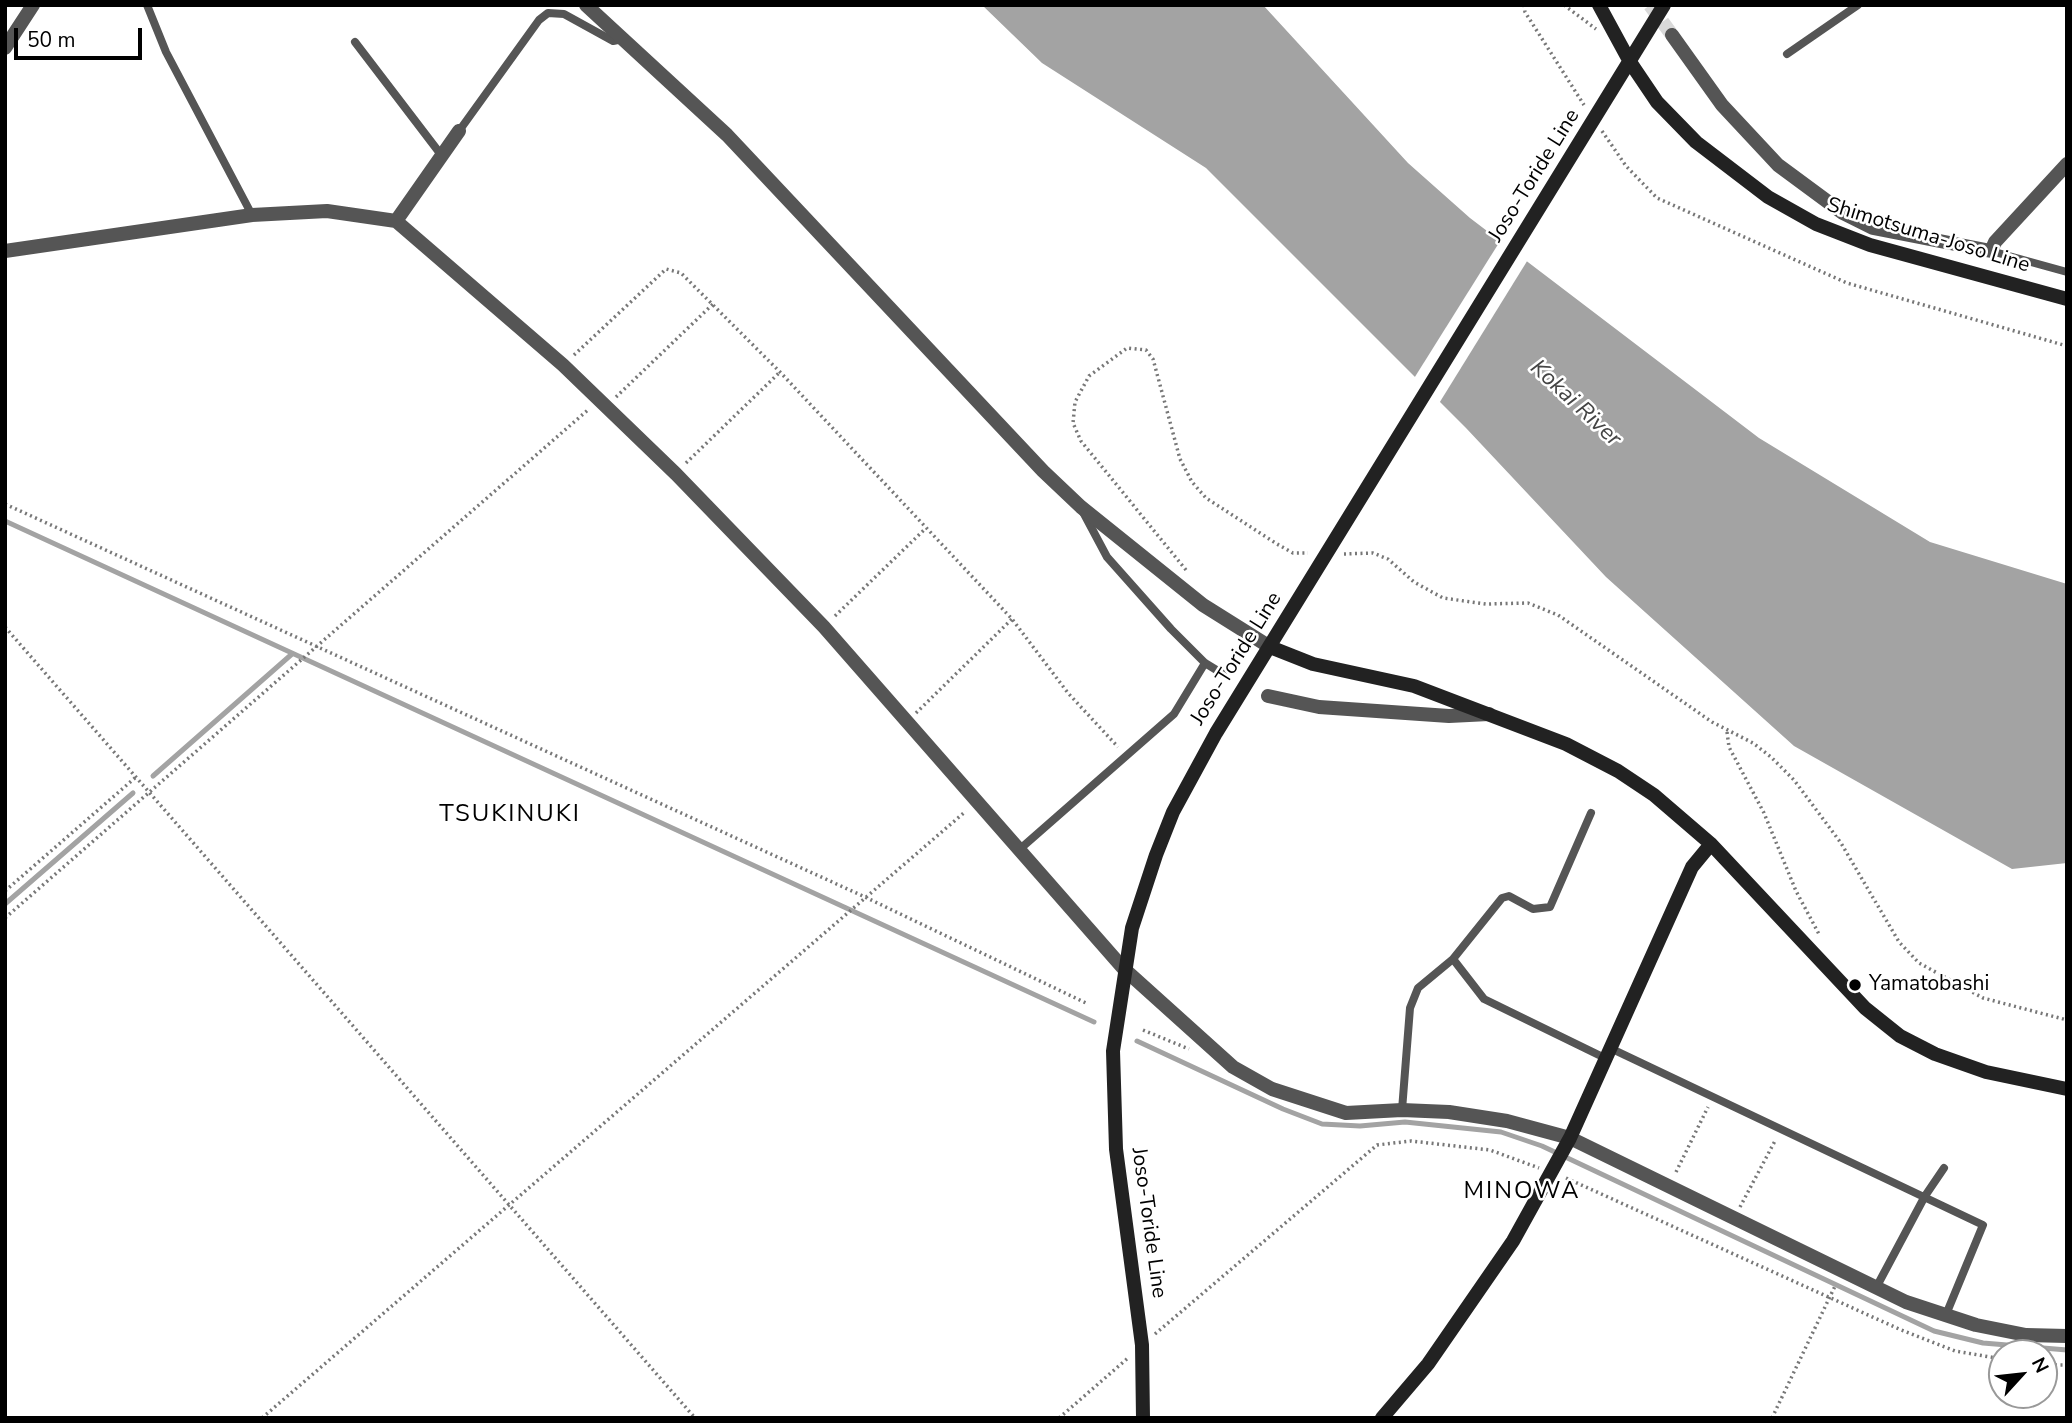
<!DOCTYPE html>
<style>
body{margin:0}
#map{position:relative;width:2072px;height:1423px;overflow:hidden;background:#fff;font-family:"Nunito Sans",sans-serif}
canvas{display:block}
.frame{position:absolute;inset:0;border:7px solid #000;pointer-events:none}
.north{position:absolute;left:1988px;top:1339px;width:70px;height:70px;box-sizing:border-box;background:#fff;border:2px solid #999;border-radius:50%;rotate:63deg;font-size:19px;font-weight:700;line-height:28px;text-align:center;color:#000}
.north::after{content:'';display:block;margin:auto;width:24px;height:32px;background:#000;clip-path:polygon(50% 0,100% 100%,50% 72%,0 100%)}
.scale{position:absolute;left:14px;top:28px;width:128px;height:32px;box-sizing:border-box;border:4px solid #000;border-top:0;padding-left:9px;font-size:21px;line-height:24px;white-space:nowrap;color:#000;-webkit-text-stroke:5px #fff;paint-order:stroke}
</style>
<div id="map">
<canvas width="2072" height="1423"></canvas>
<div class="frame"></div>
<div class="north">N</div>
<div class="scale">50 m</div>
</div>
<script>
const ctx = document.querySelector('canvas').getContext('2d');
ctx.lineJoin = 'round';
function paint(path, color) { ctx.fillStyle = color; ctx.fill(path, 'evenodd'); }
const toPath = rows => new Path2D(rows.map(r => 'M' + r).join(''));
function strokePath(path, color, width, dash) { ctx.strokeStyle = color; ctx.lineWidth = width; ctx.lineCap = dash ? 'butt' : 'round'; ctx.setLineDash(dash || []); ctx.stroke(path); }
function write(font, color, halo, rows, align = 'center') {
  ctx.font = font + ' "Nunito Sans",sans-serif'; ctx.lineWidth = 5; ctx.setLineDash([]); ctx.textBaseline = 'middle'; ctx.strokeStyle = halo; ctx.fillStyle = color; for (const [text, x, y, turn = 0] of rows) {
    ctx.save(); ctx.translate(x, y); ctx.rotate((+turn || 0) * Math.PI / 180); ctx.textAlign = isNaN(turn) ? turn : align; if (halo) ctx.strokeText(text, 0, 0); ctx.fillText(text, 0, 0); ctx.restore();
  }
}
paint(toPath([
 [982,5,1263,5,1408,163,1470,218,1759,438,1930,542,2067,584,2067,863,2012,869,1794,746,1606,577,1466,428,1206,168,1042,63]
]), '#a3a3a3');
paint(toPath([
 [1502,238,1529,258,1438,405,1413,380]
]), '#fff');
strokePath(toPath([
 [5,521,1094,1022],
 [153,776,292,654],
 [5,904,133,793],
 [1137,1041,1283,1109,1322,1124,1360,1126,1405,1122,1501,1132,1542,1146,1934,1331,1983,1343,2067,1350]
]), '#a3a3a3', 5);
strokePath(toPath([
 [1650,5,1672,35]
]), '#d9d9d9', 14, [14, 7]);
strokePath(toPath([
 [1524,5,1525,12,1584,105],
 [1564,5,1596,29],
 [1602,131,1626,166,1657,198,1847,283,2067,346],
 [574,355,666,269,681,273,780,372,1012,619,1068,693,1118,747],
 [616,397,713,304],
 [686,463,780,372],
 [5,504,865,897,1086,1003],
 [1344,554,1373,553,1388,559,1414,582,1443,598,1486,604,1528,603,1558,615,1712,722,1753,743,1771,757,1794,780,1841,843,1899,942,1919,963,1983,998,2067,1020],
 [1186,570,1081,441,1073,423,1075,402,1089,376,1127,348,1146,350,1153,359,1180,459,1192,482,1206,498,1277,544,1293,553,1308,553],
 [835,616,926,528],
 [5,627,695,1418],
 [916,713,1012,619],
 [1727,732,1729,747,1764,813,1796,891,1820,936],
 [5,891,136,777],
 [5,918,589,409],
 [1143,1030,1189,1049],
 [1676,1172,1708,1107],
 [1566,1178,1899,1329,1955,1351,2002,1359],
 [1740,1207,1776,1139],
 [1155,1334,1377,1145,1411,1141,1490,1150,1539,1168],
 [2044,1365,2067,1365],
 [262,1418,966,811],
 [1059,1418,1128,1358],
 [1772,1418,1836,1284]
]), '#777', 3.5, [2, 3.5]);
strokePath(toPath([
 [147,5,166,52,252,215],
 [355,42,442,156],
 [1787,54,1858,5],
 [459,131,539,20,548,13,564,14,613,41,623,39],
 [1991,251,2067,272],
 [1083,512,1107,557,1171,629,1205,663,1223,674],
 [1020,849,1174,714,1205,663],
 [1453,959,1484,999,1607,1059],
 [1612,1049,1983,1225,1945,1317],
 [1402,1110,1410,1008,1418,988,1453,959,1502,898,1509,896,1533,909,1550,907,1591,813],
 [1877,1286,1925,1196,1944,1168]
]), '#555', 8);
strokePath(toPath([
 [586,5,727,135,1043,471,1081,507,1203,605,1270,647],
 [1672,35,1722,105,1778,165,1843,213,1873,228,1991,251,1995,242,2067,164],
 [5,48,33,5],
 [396,221,459,131],
 [5,251,252,215,327,211,396,221,563,365,676,474,824,627,1123,968,1233,1067,1272,1089,1346,1113,1402,1110,1449,1112,1507,1121,1570,1138,1906,1302,1976,1325,2026,1335,2067,1336],
 [1268,696,1319,707,1449,716,1489,714]
]), '#555', 14);
strokePath(toPath([
 [1599,5,1630,62,1657,102,1696,142,1768,197,1816,224,1870,245,2067,299],
 [1270,647,1313,664,1414,686,1566,744,1618,771,1654,795,1711,844,1865,1008,1900,1036,1935,1054,1986,1072,2067,1089],
 [1143,1418,1142,1345,1116,1149,1113,1051,1132,928,1156,855,1173,812,1216,733,1664,5],
 [1382,1418,1428,1364,1513,1241,1570,1138,1692,867,1711,844]
]), '#222', 14);
for (const [x, y, r, color] of [
 [1855,985,7,"#000"]
]) { const dot = new Path2D(); dot.arc(x, y, r, 0, 2 * Math.PI); ctx.fillStyle = color; ctx.fill(dot); strokePath(dot, '#fff', 2.5); }
write('21px', '#000', '#fff', [
 ["Joso-Toride Line",1535,176,-58],
 ["Shimotsuma-Joso Line",1928,236,17],
 ["Joso-Toride Line",1237,659,-58],
 ["Joso-Toride Line",1148,1223,82]
]);
write('21px', '#000', '#fff', [
 ["Yamatobashi",1869,985]
], 'left');
write('italic 23px', '#444', '#fff', [
 ["Kokai River",1575,404,43]
]);
ctx.letterSpacing = '2px';
write('24px', '#000', '#fff', [
 ["TSUKINUKI",510,815],
 ["MINOWA",1522,1192]
]);
ctx.letterSpacing = '0px';
</script>
